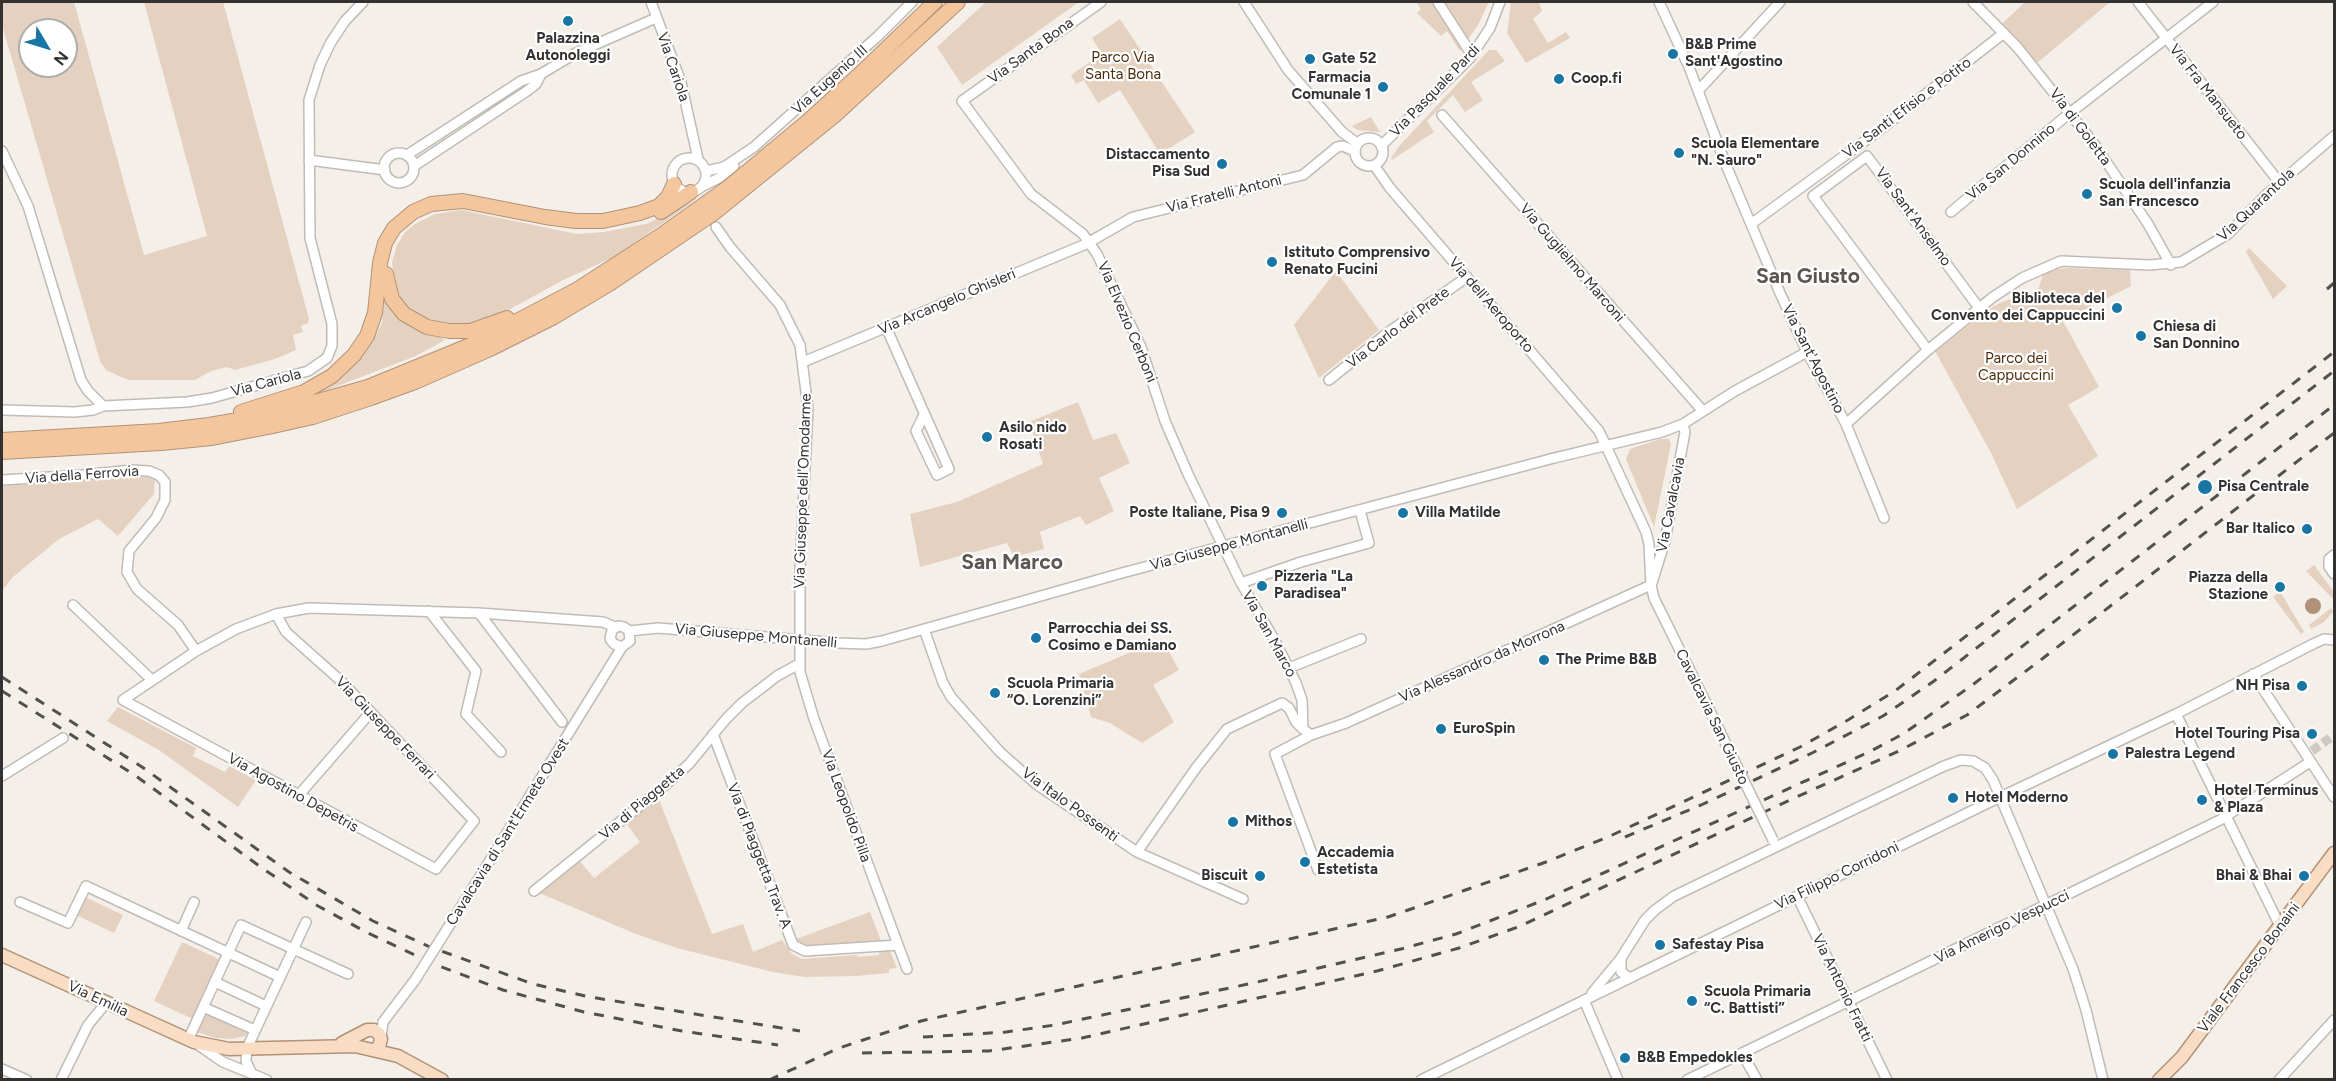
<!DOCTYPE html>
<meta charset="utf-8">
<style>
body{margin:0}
#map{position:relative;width:2336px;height:1081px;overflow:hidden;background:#f5efea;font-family:Figtree,sans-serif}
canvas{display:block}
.frame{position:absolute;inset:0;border:3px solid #343230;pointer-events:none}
.north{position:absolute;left:18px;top:18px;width:60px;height:60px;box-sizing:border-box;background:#fff;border:2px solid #aeadac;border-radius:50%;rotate:128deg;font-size:16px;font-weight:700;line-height:24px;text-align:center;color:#343230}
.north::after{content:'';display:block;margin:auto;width:21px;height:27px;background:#1976a4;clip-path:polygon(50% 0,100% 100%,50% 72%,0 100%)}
</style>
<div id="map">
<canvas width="2336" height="1081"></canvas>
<div class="frame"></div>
<div class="north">N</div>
</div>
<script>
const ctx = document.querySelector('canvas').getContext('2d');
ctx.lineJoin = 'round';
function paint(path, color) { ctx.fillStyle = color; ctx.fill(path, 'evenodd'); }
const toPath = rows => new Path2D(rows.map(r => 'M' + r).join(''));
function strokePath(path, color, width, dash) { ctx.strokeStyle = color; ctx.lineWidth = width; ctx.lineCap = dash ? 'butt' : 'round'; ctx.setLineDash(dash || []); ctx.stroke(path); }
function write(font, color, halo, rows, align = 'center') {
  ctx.font = font + ' Figtree,sans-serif'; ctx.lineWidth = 4.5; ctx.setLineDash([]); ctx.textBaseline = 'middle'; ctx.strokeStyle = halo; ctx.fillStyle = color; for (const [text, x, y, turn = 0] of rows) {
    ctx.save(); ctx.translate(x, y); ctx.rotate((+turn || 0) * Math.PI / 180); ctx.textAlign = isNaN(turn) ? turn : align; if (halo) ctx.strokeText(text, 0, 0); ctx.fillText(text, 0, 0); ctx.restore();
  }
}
paint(toPath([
 [2,2,74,2,144,255,207,236,144,2,223,2,309,319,308,323,301,326,303,332,293,335,296,350,275,359,235,370,227,367,211,371,195,380,128,380,106,370,100,361,2,25],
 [30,30,66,30,66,66,30,66],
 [986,2,1079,2,962,85,937,47],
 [1416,2,1489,2,1478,25,1460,51,1447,31,1441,36,1417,13,1421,9],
 [1511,2,1539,2,1542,11,1533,19,1548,43,1566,32,1570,38,1526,63,1507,33],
 [2025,2,2110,2,2037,63,2002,24],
 [1120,19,1195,132,1160,154,1120,90,1098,103,1084,80,1076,84,1071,75,1102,54,1092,38],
 [1489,50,1496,50,1505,61,1471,82,1483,100,1465,112,1453,95,1427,121,1434,132,1392,160,1391,158,1401,144],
 [1371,117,1380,132,1357,130,1352,126],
 [694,201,616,256,563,280,505,312,481,320,460,325,438,324,411,310,400,298,395,289,392,262,397,245,405,232,415,224,435,214,461,210,577,234,604,232,646,224],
 [2249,248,2287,286,2273,299,2246,252],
 [2067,268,2130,270,2131,286,2063,321,2099,387,2068,405,2098,456,2017,509,1990,451,1935,351,1994,306,2009,299,2023,304,2037,293,2043,275,2052,270],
 [1336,271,1379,330,1319,378,1294,325],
 [384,301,398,316,445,340,416,356,316,394,314,392,340,377,358,361,373,341,382,323],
 [1078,402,1093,440,1116,433,1130,463,1099,478,1114,511,1086,525,1080,516,1040,532,1044,549,1014,557,1007,543,920,567,910,514,957,502,1043,464,1029,422],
 [1660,439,1669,439,1671,444,1654,527,1626,459,1630,449],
 [155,476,154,494,118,536,98,519,59,539,13,577,2,591,2,486],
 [2314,565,2334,592,2334,600,2306,571],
 [2280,591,2304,632,2301,634,2273,597],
 [2331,608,2334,611,2324,622,2311,629,2309,625],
 [1162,639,1179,670,1153,685,1174,722,1142,743,1110,723,1091,717,1079,674],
 [118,707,196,748,193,756,225,772,229,766,256,780,238,807,159,750,107,721],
 [658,797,712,934,743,924,753,952,782,940,792,954,802,959,857,955,858,957,879,955,879,952,890,951,897,968,889,969,889,973,855,976,805,977,773,972,677,948,636,934,537,892,578,859,594,878,640,842,625,822],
 [85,897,123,915,114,933,76,915],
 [870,912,881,941,807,947,800,944,796,939],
 [182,942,221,960,193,1019,154,1001],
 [205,1013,248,1030,246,1036,231,1039,216,1038,196,1032]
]), '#e4d1c0');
paint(toPath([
 '2305 606a8 8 0 1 1 16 0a8 8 0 1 1-16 0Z'
]), '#b09278');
strokePath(toPath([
 [2312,751,2334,735]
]), '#cec9c5', 9, [9, 4.5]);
const minor = toPath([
 [651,2,681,82,698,159],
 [1101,2,962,101,1031,194,1083,234,1097,254,1141,347,1165,421,1188,474,1241,583,1274,639,1296,683,1302,700,1303,729,1311,735],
 [1244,2,1288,70,1342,132,1357,143],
 [1438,2,1468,49],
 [1659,2,1689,67,1726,165,1780,293,1807,352,1846,424,1884,518],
 [1973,2,2018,48,2095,145,2148,224,2171,265],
 [2138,2,2279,182],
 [1698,91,1780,2],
 [1442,115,1702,410],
 '1355 152a14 14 0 1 1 28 0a14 14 0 1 1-28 0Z',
 [1381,146,1470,58,1490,28,1500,2],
 [2,151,28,206,81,380,88,391,103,406],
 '384 168a15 15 0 1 1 30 0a15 15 0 1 1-30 0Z',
 [407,155,521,81,541,74,576,53,656,18],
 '672 175a17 17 0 1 1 34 0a17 17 0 1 1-34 0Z',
 [309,160,385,170],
 [1374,165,1390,188,1599,431,1646,532,1649,544,1651,585,1654,598,1701,693],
 [414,166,527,91,536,84,541,74],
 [706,171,724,167,754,147,878,36,912,2],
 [703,186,719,178,734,166],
 [1951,212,2066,116,2213,2],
 [1751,224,1877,132,2004,33],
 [716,227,730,247,780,305,800,345,808,408,800,569,800,672,814,719,907,969],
 [886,327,949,469,937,475,916,431,924,415],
 [1928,350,1813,196,1867,156,1979,308],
 [803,362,1086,244,1133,217,1303,175,1337,147,1343,146,1354,151],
 [1329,380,1386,334,1467,277],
 [2,410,75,412,93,410,103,406,187,402,212,398,308,371,327,358,332,346,332,324,310,238,309,100,320,65,331,42,345,21,363,2],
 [1846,424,1928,350,1993,297,2022,278,2061,261,2150,265,2181,262,2228,234,2267,194,2334,136],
 [2,480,82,475,132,470,149,471,159,475,165,482,165,500,156,518,129,551,127,572,137,589,178,625,196,651],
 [2334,555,2329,559,2329,567,2334,574],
 [1241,583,1301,562,1369,543,1360,511],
 [1652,583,1665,541,1685,432,1683,424],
 [73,605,152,680],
 [429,611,476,671,466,714,501,752],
 [479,613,562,722],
 [276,614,286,632,341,681,474,821,436,869,123,700,196,651,236,629,276,614,309,608,479,613,603,622,615,627],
 [924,629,943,683,951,697,1000,752,1036,784,1137,852,1243,899],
 [629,631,658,628,838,643,866,644,882,641,1122,573,1554,458,1662,432,1683,424,1735,391,1807,352],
 [1289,668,1361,639],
 [2253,674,2334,797],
 [2176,714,2280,926],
 [713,734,793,945,805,951,898,945],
 [2,776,63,738],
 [298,796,370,713],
 [1137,852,1196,768,1227,729,1282,703,1289,708,1296,722,1303,729],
 [1318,870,1275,754,1311,735,1346,723,1651,585],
 [471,891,622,647,630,641,629,631,624,627,618,626,612,630,610,639,614,644,622,647],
 [534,891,662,788,689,764,726,719,742,703,777,676,799,664],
 [1797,896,1887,1080],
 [20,902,68,923,86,886,280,977],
 [181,931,194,902],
 [1630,978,1621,972,1621,958,1645,920,1655,910,1674,896,1944,766,1961,760,1973,761,1985,768,1993,780,2073,969,2086,1010,2103,1080],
 [215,982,266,1006],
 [1592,993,1621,958],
 [1584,1000,1618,1080],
 [203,1007,255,1030],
 [381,1037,383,1022,415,980],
 [188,1040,241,925,348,974],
 [197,1044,223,1062,267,1080],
 [1742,1053,1757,1080],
 [2,1069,27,1080],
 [251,1072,246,1061,247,1048,306,922],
 [61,1080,88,1025,106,1003],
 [1421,1080,1992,801,2176,714,2313,644,2324,639,2334,640],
 [1687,1080,2220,820,2310,762],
 [2279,1080,2334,1020]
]);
const major = toPath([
 [2,955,194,1042,229,1049,355,1046,398,1056,442,1080],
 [342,1043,367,1030,374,1030,379,1034,381,1039,379,1047,373,1050],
 [2159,1080,2182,1057,2334,853]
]);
const highway = toPath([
 [661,212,691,192],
 [386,274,392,299,404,314,427,327,449,331,470,331,507,318],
 [241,412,304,392,332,376,354,355,367,336,375,313,380,263,385,243,394,228,413,212,431,204,463,201,545,217,576,221,603,221,640,213,659,206,668,197,674,184],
 [2,440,159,431,209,425,268,415,368,387,473,344,578,289,660,236,730,186,807,122,861,73,935,2],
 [2,452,161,443,212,438,273,426,313,417,371,398,415,382,490,349,554,317,611,283,714,213,834,116,958,2]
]);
strokePath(minor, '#c1bbb6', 12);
strokePath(major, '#b19277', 15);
strokePath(highway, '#b19277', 16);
strokePath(minor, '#fff', 9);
strokePath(major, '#f8ddc4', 12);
strokePath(highway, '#f4c69d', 14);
strokePath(toPath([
 [2327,289,2334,283],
 [2,677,142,767,289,872,373,921,430,947,533,984,590,997,800,1031],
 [2,691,136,776,262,868,318,906,366,932,434,964,503,990,584,1012,682,1031,778,1045],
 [1625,837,1701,805,1812,753,1883,716,1934,681,2334,371],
 [923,1037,1006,1032,1055,1025,1253,983,1401,949,1456,934,1544,900,1869,752,1903,734,1971,686,2334,405],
 [862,1053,989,1051,1082,1038,1377,971,1459,948,1518,927,1792,799,1899,751,1967,715,2042,659,2334,433],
 [769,1080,839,1048,921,1021,1388,917,1546,862,1608,837,1800,747,1848,720,1895,691,2334,352]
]), '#53504e', 3, [10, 10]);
const minorBridge = toPath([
 [1701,693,1773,840],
 [415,980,471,891]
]);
strokePath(minorBridge, '#c1bbb6', 12, []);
strokePath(minorBridge, '#fff', 9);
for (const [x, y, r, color] of [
 [568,21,6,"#1976a4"],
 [1673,54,6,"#1976a4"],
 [1310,59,6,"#1976a4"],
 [1559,79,6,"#1976a4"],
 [1383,87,6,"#1976a4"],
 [1679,153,6,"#1976a4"],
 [1222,164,6,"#1976a4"],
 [2087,194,6,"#1976a4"],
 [1272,262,6,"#1976a4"],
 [2117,308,6,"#1976a4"],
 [2141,336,6,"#1976a4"],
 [987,437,6,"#1976a4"],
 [2205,487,8,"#1976a4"],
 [1282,513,6,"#1976a4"],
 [1403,513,6,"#1976a4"],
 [2307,529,6,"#1976a4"],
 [1262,586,6,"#1976a4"],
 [2280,587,6,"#1976a4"],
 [1036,638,6,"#1976a4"],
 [1544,660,6,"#1976a4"],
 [2302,686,6,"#1976a4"],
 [995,693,6,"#1976a4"],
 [1441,729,6,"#1976a4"],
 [2312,734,6,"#1976a4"],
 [2113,754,6,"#1976a4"],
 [1953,798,6,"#1976a4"],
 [2202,800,6,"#1976a4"],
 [1233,822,6,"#1976a4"],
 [1305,862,6,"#1976a4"],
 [1260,876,6,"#1976a4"],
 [2304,876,6,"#1976a4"],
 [1660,945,6,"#1976a4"],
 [1692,1001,6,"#1976a4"],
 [1625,1058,6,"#1976a4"]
]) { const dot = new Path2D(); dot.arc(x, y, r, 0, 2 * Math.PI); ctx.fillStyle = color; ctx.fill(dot); strokePath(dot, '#fff', 2); }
write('bold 15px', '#343230', '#fff', [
 ["Palazzina",568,39,"center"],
 ["Autonoleggi",568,56,"center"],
 ["B&B Prime",1685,45],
 ["Sant'Agostino",1685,62],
 ["Gate 52",1322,59],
 ["Farmacia",1371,78,"right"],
 ["Comunale 1",1371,95,"right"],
 ["Coop.fi",1571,79],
 ["Scuola Elementare",1691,144],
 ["\"N. Sauro\"",1691,161],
 ["Distaccamento",1210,155,"right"],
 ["Pisa Sud",1210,172,"right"],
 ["Scuola dell'infanzia",2099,185],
 ["San Francesco",2099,202],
 ["Istituto Comprensivo",1284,253],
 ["Renato Fucini",1284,270],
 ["Biblioteca del",2105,299,"right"],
 ["Convento dei Cappuccini",2105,316,"right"],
 ["Chiesa di",2153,327],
 ["San Donnino",2153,344],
 ["Asilo nido",999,428],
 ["Rosati",999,445],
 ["Pisa Centrale",2218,487],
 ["Poste Italiane, Pisa 9",1270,513,"right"],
 ["Villa Matilde",1415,513],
 ["Bar Italico",2295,529,"right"],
 ["Pizzeria \"La",1274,577],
 ["Paradisea\"",1274,594],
 ["Piazza della",2268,578,"right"],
 ["Stazione",2268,595,"right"],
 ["Parrocchia dei SS.",1048,629],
 ["Cosimo e Damiano",1048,646],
 ["The Prime B&B",1556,660],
 ["Scuola Primaria",1007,684],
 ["“O. Lorenzini”",1007,701],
 ["NH Pisa",2290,686,"right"],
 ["EuroSpin",1453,729],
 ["Hotel Touring Pisa",2300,734,"right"],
 ["Palestra Legend",2125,754],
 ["Hotel Terminus",2214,791],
 ["& Plaza",2214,808],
 ["Hotel Moderno",1965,798],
 ["Mithos",1245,822],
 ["Accademia",1317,853],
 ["Estetista",1317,870],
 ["Biscuit",1248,876,"right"],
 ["Bhai & Bhai",2292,876,"right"],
 ["Safestay Pisa",1672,945],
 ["Scuola Primaria",1704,992],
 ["“C. Battisti”",1704,1009],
 ["B&B Empedokles",1637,1058]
], 'left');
write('15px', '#343230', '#fff', [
 ["Via Santa Bona",1031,51,-36],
 ["Via Cariola",673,67,71],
 ["Via Eugenio III",830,80,-42],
 ["Via Pasquale Pardi",1435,91,-46],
 ["Via Fra Mansueto",2208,92,52],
 ["Via Santi Efisio e Potito",1907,108,-37],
 ["Via di Goletta",2080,127,53],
 ["Via San Donnino",2011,162,-40],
 ["Via Fratelli Antoni",1224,194,-14],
 ["Via Quarantola",2256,205,-43],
 ["Via Sant'Anselmo",1913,217,54],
 ["Via Guglielmo Marconi",1572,263,49],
 ["Via Arcangelo Ghisleri",947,302,-23],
 ["Via dell'Aeroporto",1491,305,49],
 ["Via Elvezio Cerboni",1127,322,67],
 ["Via Carlo del Prete",1398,328,-37],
 ["Via Sant'Agostino",1813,359,63],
 ["Via Cariola",266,383,-15],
 ["Via della Ferrovia",82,475,-4],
 ["Via Giuseppe dell'Omodarme",803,491,-88],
 ["Via Cavalcavia",1671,505,-79],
 ["Via Giuseppe Montanelli",1229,545,-15],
 ["Via San Marco",1269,634,61],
 ["Via Giuseppe Montanelli",756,636,5],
 ["Via Alessandro da Morrona",1482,662,-24],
 ["Cavalcavia San Giusto",1712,717,64],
 ["Via Giuseppe Ferrari",385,728,46],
 ["Via Agostino Depetris",293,793,29],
 ["Via di Piaggetta",642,803,-40],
 ["Via Italo Possenti",1070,805,36],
 ["Via Leopoldo Pilla",846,806,70],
 ["Cavalcavia di Sant'Ermete Ovest",508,832,-58],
 ["Via di Piaggetta Trav. A",759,856,69],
 ["Via Filippo Corridoni",1837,876,-26],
 ["Via Amerigo Vespucci",2002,927,-26],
 ["Viale Francesco Bonaini",2249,968,-53],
 ["Via Antonio Fratti",1842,988,64],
 ["Via Emilia",98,999,25]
]);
write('15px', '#4e2e0d', '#fff', [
 ["Parco Via",1123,58],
 ["Santa Bona",1123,75],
 ["Parco dei",2016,359],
 ["Cappuccini",2016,376]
]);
write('bold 21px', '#5b5652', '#fff', [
 ["San Giusto",1808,277],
 ["San Marco",1012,563]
]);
</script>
